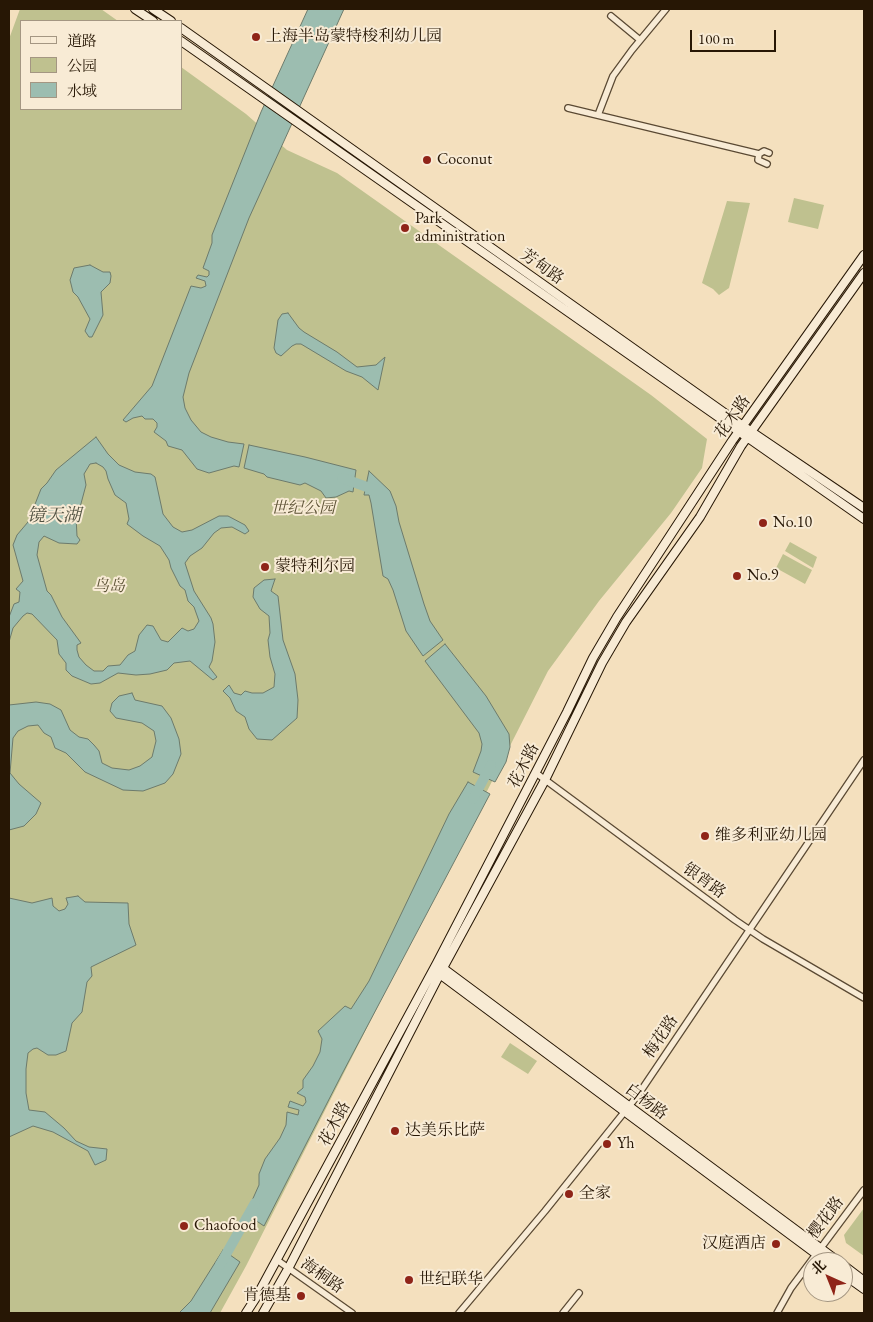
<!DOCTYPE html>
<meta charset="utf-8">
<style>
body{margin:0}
#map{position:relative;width:873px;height:1322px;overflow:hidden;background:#f4e0be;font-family:"EB Garamond","Noto Serif SC",serif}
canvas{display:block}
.frame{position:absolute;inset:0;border:10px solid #271705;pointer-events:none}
.legend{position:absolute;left:20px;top:20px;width:162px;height:90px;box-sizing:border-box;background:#f8ebd5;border:1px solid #a49682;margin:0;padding:6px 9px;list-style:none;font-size:15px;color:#271705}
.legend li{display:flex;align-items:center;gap:10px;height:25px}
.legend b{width:25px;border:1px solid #a49682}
.north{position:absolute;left:803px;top:1252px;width:50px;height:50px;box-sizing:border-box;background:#f8ebd5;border:1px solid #a49682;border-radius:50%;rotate:316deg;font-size:14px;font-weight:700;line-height:20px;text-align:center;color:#271705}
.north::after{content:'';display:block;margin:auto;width:18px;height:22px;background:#8f2418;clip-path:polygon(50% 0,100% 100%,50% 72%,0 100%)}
.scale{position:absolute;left:690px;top:30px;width:86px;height:22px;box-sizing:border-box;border:2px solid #271705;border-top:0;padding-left:6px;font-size:15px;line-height:18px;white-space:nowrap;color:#271705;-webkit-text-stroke:4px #f8ebd5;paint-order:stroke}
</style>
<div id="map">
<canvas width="873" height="1322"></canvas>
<div class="frame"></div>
<ul class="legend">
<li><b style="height:6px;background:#f8ebd5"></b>道路</li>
<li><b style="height:14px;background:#bfc18f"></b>公园</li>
<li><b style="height:14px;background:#9cbdb0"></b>水域</li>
</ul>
<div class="north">北</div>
<div class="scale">100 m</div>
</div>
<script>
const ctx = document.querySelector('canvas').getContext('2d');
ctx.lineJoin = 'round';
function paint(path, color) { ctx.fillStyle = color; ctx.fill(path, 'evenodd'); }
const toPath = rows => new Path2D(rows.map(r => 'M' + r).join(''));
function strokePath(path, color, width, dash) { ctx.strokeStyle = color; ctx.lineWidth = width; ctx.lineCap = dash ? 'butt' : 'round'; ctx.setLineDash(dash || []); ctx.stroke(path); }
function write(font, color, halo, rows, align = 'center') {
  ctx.font = font + ' "EB Garamond","Noto Serif SC",serif'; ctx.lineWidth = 4; ctx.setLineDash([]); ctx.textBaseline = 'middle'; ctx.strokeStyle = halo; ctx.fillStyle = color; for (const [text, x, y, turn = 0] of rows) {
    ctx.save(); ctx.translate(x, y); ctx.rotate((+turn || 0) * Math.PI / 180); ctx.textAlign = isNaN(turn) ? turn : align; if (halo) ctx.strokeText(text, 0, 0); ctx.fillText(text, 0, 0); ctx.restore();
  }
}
paint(toPath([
 [20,9,101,9,118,21,21,21,21,109,181,109,181,67,246,114,287,150,337,173,651,395,707,439,702,468,671,513,599,601,548,671,246,1266,220,1313,9,1313,9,39],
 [794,198,824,205,818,229,788,222],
 [727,201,750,203,729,288,719,295,713,289,702,283],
 [790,542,817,557,813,568,785,551],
 [783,554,812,570,805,584,776,568],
 [510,1043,537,1061,528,1074,501,1057],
 [864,1208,864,1256,846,1243,844,1235]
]), '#bfc18f');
const water = toPath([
 [308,9,344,9,249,218,189,373,183,397,185,408,191,420,201,432,211,437,228,442,244,444,239,467,234,466,209,473,197,469,182,450,168,446,166,441,154,432,157,427,157,423,153,419,145,419,142,416,133,418,126,422,123,420,152,386,191,286,201,288,206,286,205,281,196,278,198,275,207,277,209,275,209,271,203,268,212,243,212,235,261,112,308,9],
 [90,265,103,272,110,272,111,276,110,283,101,292,103,315,92,337,89,337,85,331,90,319,78,297,73,292,70,280,74,268,90,265],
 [288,313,299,328,304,332,337,352,357,367,376,365,385,357,378,390,362,377,346,371,301,344,296,344,292,346,281,356,276,353,274,348,278,320,282,314,288,313],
 [96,437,108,454,119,465,135,472,151,474,155,477,163,514,173,527,182,532,192,530,219,516,228,516,245,525,249,531,245,534,232,527,221,528,214,533,202,548,190,556,185,563,194,591,211,618,213,624,215,642,212,661,209,667,217,677,213,680,190,661,174,663,167,670,150,674,136,675,118,673,100,683,91,684,72,676,66,670,66,663,59,654,57,640,32,614,27,613,23,616,13,628,9,642,9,617,14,604,19,602,20,592,16,589,23,581,13,545,17,535,28,522,41,489,47,483,56,470,96,437],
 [96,463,103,467,106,471,108,479,115,495,126,503,129,519,127,524,143,536,160,546,169,560,171,568,180,586,185,590,188,601,194,607,199,621,194,629,188,631,182,628,168,642,161,640,153,626,147,625,139,635,135,651,128,655,120,665,108,666,103,671,94,671,86,665,79,657,77,650,77,645,81,643,62,617,51,595,47,591,37,555,39,542,44,536,59,543,77,544,80,540,77,536,76,517,79,511,86,485,84,474,90,464,96,463],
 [249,445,305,457,356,470,353,492,349,491,336,497,326,498,321,491,305,483,300,485,267,477,264,474,244,468,249,445],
 [369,471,390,491,396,506,399,522,424,604,430,621,443,640,423,656,406,631,393,590,388,579,383,576,371,503,369,495,364,495,369,471],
 [275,579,271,591,278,596,283,640,295,674,298,700,297,718,272,740,257,739,249,729,245,717,236,711,230,698,223,691,229,685,234,693,241,695,245,691,252,693,263,693,274,687,275,674,270,657,268,640,270,633,269,616,260,609,253,597,254,588,264,580,275,579],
 [445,644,486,696,509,734,510,747,506,762,495,782,473,772,481,751,482,744,479,733,425,661,445,644],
 [132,693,135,700,162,706,171,718,179,739,181,754,173,774,165,783,143,791,123,790,85,772,66,753,55,748,51,737,44,733,38,725,28,726,18,731,13,738,10,773,19,784,41,803,36,814,24,826,9,830,9,705,36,702,50,704,61,710,70,730,79,737,88,739,94,745,99,751,102,763,112,768,129,770,140,766,152,757,156,741,154,731,142,723,116,718,110,711,112,703,119,696,132,693],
 [468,782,490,794,342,1074,264,1226,246,1214,259,1185,259,1174,265,1159,280,1138,286,1125,287,1112,298,1115,299,1110,288,1107,290,1101,303,1106,306,1102,305,1097,297,1093,303,1088,303,1080,313,1066,320,1052,322,1039,318,1031,345,1006,351,1009,369,981,449,814,468,782],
 [78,896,85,902,128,903,129,924,136,945,91,967,92,976,87,982,82,1012,72,1023,66,1051,56,1055,48,1055,37,1048,33,1049,28,1053,26,1069,26,1093,29,1110,45,1112,64,1128,76,1141,89,1147,107,1149,106,1160,95,1165,88,1151,53,1132,33,1126,9,1137,9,898,32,903,52,898,53,906,59,911,65,909,68,904,66,898,78,896],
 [223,1250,240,1262,210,1313,179,1313,191,1301,223,1250]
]);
paint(water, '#9cbdb0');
strokePath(water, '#6d7b6c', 1);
strokePath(toPath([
 [342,478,378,491],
 [473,799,491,765],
 [220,1265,255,1203]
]), '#9cbdb0', 10);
const minor = toPath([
 [611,16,640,40],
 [568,108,759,154,758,160,767,164],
 [598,115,613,76,632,50,666,9],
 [759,154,764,151,769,153],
 [536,773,735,920,763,939,864,998],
 [277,1260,352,1313],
 [459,1313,545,1211,638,1095,864,760],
 [563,1313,579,1293],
 [777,1313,791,1288,864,1190]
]);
const secondary = toPath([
 [135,9,153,21],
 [153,9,171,21],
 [181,28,743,426,864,508],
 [181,41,864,519],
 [440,966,839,1262],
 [437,972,827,1262],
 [843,1265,864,1281],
 [843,1274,864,1289],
 [246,1313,257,1296,437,963,567,712,593,658,617,617,732,441,864,255],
 [263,1313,288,1269,443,968,545,780,602,663,626,622,700,517,741,446,864,273]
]);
strokePath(minor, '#5a4933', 8);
strokePath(secondary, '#271705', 10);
strokePath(minor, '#f8ebd5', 5.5);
strokePath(secondary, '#f8ebd5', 8);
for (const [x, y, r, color] of [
 [256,37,5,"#8f2418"],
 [427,160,5,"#8f2418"],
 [405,228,5,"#8f2418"],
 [763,523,5,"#8f2418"],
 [265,567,5,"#8f2418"],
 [737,576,5,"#8f2418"],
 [705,836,5,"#8f2418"],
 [395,1131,5,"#8f2418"],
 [607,1144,5,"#8f2418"],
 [569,1194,5,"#8f2418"],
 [184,1226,5,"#8f2418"],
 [776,1244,5,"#8f2418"],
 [409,1280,5,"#8f2418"],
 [301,1296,5,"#8f2418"]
]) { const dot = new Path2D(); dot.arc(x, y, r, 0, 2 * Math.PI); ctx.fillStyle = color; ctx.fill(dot); strokePath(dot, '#f8ebd5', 2); }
write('16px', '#271705', '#f8ebd5', [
 ["上海半岛蒙特梭利幼儿园",266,37],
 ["Coconut",437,160],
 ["Park",415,219],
 ["administration",415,237],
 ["No.10",773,523],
 ["蒙特利尔园",275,567],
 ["No.9",747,576],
 ["维多利亚幼儿园",715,836],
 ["达美乐比萨",405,1131],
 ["Yh",617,1144],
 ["全家",579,1194],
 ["Chaofood",194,1226],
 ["汉庭酒店",766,1244,"right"],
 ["世纪联华",419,1280],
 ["肯德基",291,1296,"right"]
], 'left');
write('16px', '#271705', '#f8ebd5', [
 ["芳甸路",542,267,35],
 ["花木路",733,417,-55],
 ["花木路",524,766,-63],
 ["银宵路",704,881,36],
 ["梅花路",661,1037,-56],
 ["白杨路",646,1102,37],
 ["花木路",335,1124,-62],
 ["樱花路",826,1218,-53],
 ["海桐路",322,1276,35]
]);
write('italic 16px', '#5c5235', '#f8ebd5', [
 ["世纪公园",303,509],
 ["鸟岛",109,587]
]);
write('italic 18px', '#505141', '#f8ebd5', [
 ["镜天湖",54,516]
]);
</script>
